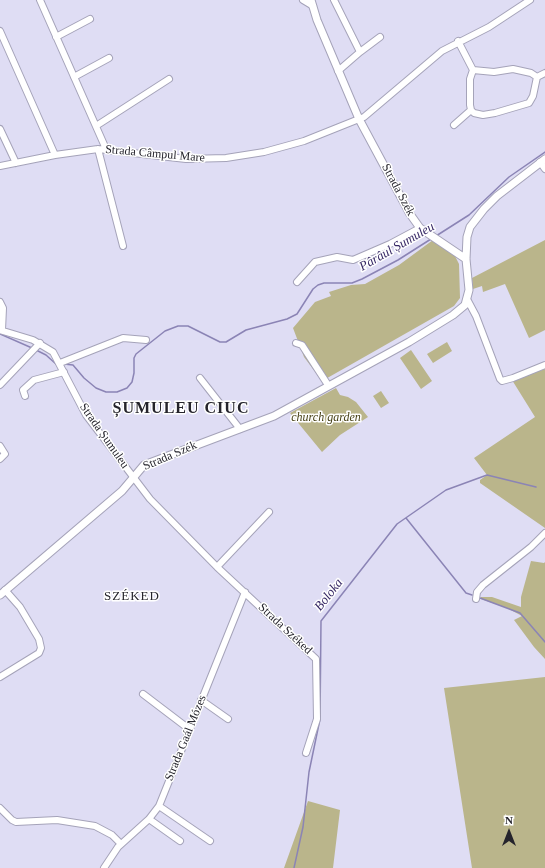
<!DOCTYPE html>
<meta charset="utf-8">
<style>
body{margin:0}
#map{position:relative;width:545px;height:868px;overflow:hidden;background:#dfddf4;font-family:"Times New Roman",serif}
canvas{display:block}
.north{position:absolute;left:489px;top:812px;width:40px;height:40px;-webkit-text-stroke:3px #fff;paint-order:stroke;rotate:0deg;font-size:11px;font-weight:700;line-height:16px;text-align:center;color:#25242c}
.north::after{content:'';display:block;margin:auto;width:14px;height:18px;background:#25242c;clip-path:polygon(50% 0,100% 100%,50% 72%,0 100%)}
</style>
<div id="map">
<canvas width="545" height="868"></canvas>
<div class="north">N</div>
</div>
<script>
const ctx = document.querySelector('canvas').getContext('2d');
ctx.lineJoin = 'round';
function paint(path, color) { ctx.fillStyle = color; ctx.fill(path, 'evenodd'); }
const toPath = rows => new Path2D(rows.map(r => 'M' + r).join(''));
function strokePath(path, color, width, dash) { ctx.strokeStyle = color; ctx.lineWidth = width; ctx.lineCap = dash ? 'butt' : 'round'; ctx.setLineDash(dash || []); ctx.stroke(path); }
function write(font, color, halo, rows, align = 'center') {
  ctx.font = font + ' "Times New Roman",serif'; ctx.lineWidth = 3; ctx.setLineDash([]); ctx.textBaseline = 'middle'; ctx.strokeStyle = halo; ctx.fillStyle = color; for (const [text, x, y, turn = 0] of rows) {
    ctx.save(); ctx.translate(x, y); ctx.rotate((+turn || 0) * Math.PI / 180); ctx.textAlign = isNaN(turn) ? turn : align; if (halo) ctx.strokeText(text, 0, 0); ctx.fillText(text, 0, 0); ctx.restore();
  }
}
paint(toPath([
 [433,240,455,256,459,264,460,298,454,306,322,381,304,357,293,328,315,302,331,296,329,292,351,285,365,284,399,265],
 [545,240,545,330,529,338,505,284,483,292,482,286,473,289,472,278],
 [447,342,452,351,433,363,427,354],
 [411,350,432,381,421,389,400,358],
 [545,369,545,528,480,483,480,480,487,475,474,458,535,417,512,380],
 [336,388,340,395,348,397,356,402,368,417,340,435,322,452,290,413],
 [381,391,389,403,381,408,373,396],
 [531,561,544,563,545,562,545,659,534,647,514,620,522,616,507,608,481,599,481,597,492,597,521,607,521,597],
 [545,677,545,868,472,868,444,688],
 [308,801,340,810,333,868,284,868]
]), '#bab58b');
strokePath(toPath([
 [436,236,469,215,509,177,545,152],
 [0,334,32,348],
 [36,350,46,355,57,365],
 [64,364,73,365,84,378,96,388,106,392,117,392,127,388,132,382,134,373,134,358,136,354,165,331,178,326,188,326,220,342,226,342,246,330,287,319,297,314,313,289,318,285,324,283,352,283,362,279,398,260,431,239],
 [406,518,466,593,472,595],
 [480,598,520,613,545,642],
 [294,868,303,827,309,772,320,719,321,621,397,524,446,490,487,475,536,487]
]), '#8b84b5', 1.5);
const minor = toPath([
 [40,0,106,149],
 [303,0,313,6],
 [334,0,360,52,338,71],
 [0,31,55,155],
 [56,37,90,19],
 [458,41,473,70,470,79,470,105,471,110,474,113,483,115,495,113,529,103,533,96,537,77,545,73],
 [360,52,380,37],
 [473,70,494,72,513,69,531,73,537,77],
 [74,77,109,58],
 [454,125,471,110],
 [96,126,169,79],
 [0,129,16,163],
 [98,149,123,246],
 [540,162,545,169],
 [0,166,55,155,98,149,186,159,226,158,264,152,304,141,364,117,442,51,489,27,530,0],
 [297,282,315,262,337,257,353,260,390,244,420,228],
 [468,301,476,316,500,379,502,381,513,378,545,365],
 [0,302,3,308,2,330],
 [0,330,33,340,53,352,86,415,150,499,217,567,316,659,317,719,306,753],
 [296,343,302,345,328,385],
 [60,363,123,338,146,340],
 [200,378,240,429],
 [0,385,40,343],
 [25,396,23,390,34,380,64,372],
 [0,446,5,454,0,459],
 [217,567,269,512],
 [476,599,477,592,483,585,531,547,545,533],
 [0,677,39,653,41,648,39,639,20,607,5,590],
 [143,694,189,729],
 [201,700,228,719],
 [159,806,210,841],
 [0,808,12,820,16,822,57,820,95,826,112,835,121,844],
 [149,819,180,841],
 [104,868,118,847,149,819,159,806,245,592]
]);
const tertiary = toPath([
 [311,0,317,20,359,119,410,214,420,228,466,259],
 [0,595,122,491,144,465,274,416,409,342,453,315,465,305,469,290,466,259,467,237,470,227,484,209,497,196,545,159]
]);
strokePath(minor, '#a5a3b9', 8);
strokePath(tertiary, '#a5a3b9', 9);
strokePath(minor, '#fff', 6);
strokePath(tertiary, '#fff', 7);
write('12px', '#25242c', '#fff', [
 ["Strada Câmpul Mare",155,154,5],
 ["Strada Szék",398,190,62],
 ["Strada Șumuleu",104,436,55],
 ["Strada Szék",170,456,-23],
 ["Strada Széked",285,629,43],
 ["Strada Gaál Mózes",186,738,-68]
]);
write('italic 12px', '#443e13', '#fff', [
 ["church garden",326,418]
]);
write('italic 13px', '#372865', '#fff', [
 ["Pârâul Șumuleu",397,247,-30],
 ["Boloka",329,595,-52]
]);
ctx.letterSpacing = '1px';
write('13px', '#25242c', '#fff', [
 ["SZÉKED",132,597]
]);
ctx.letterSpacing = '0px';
ctx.letterSpacing = '1px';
write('bold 16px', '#25242c', '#fff', [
 ["ȘUMULEU CIUC",181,409]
]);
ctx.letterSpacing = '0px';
</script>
